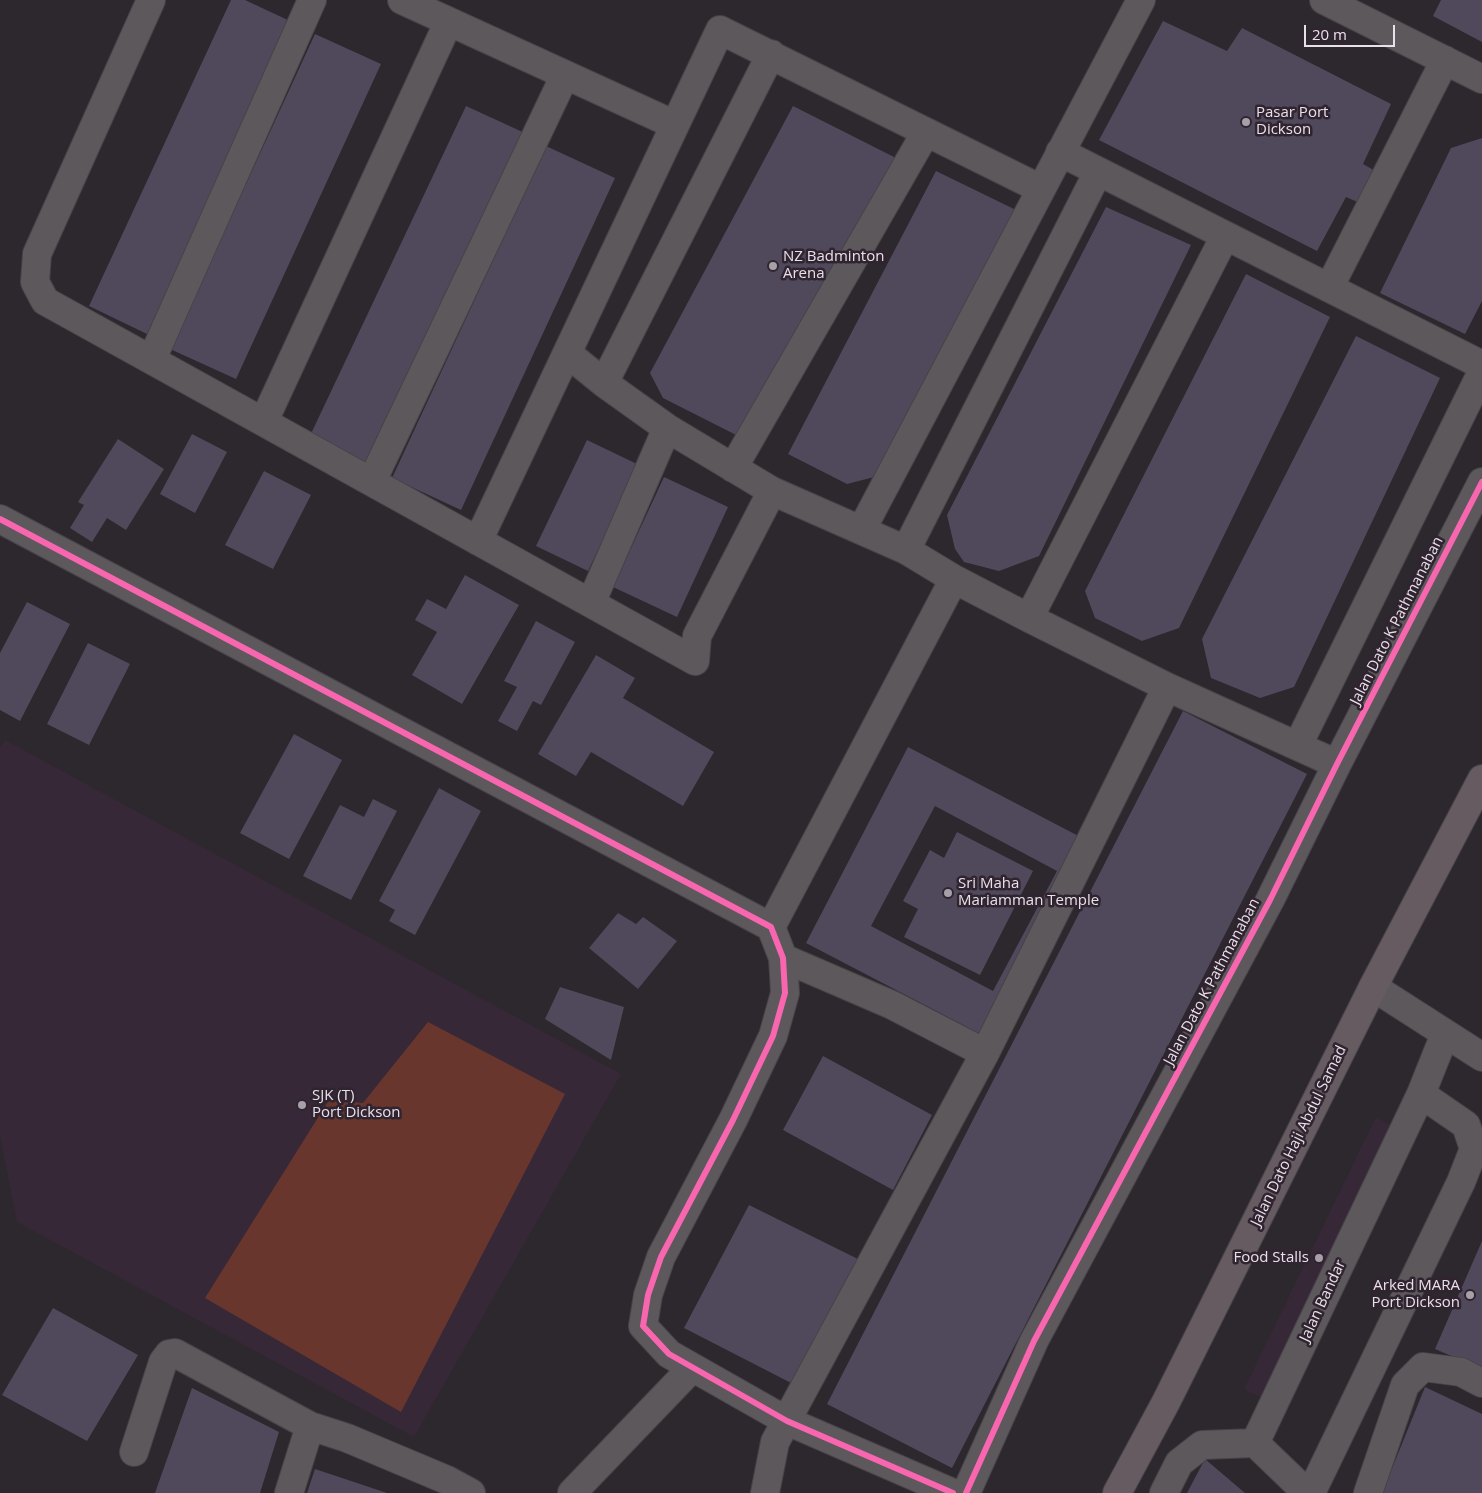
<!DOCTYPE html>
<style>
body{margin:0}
#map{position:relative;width:1482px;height:1493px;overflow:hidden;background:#2d272e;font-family:"Open Sans",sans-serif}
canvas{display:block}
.scale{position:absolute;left:1304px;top:25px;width:91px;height:22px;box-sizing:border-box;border:2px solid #e9e1e9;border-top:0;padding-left:6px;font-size:15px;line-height:18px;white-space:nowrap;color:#e9e1e9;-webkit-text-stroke:4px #302431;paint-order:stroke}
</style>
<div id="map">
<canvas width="1482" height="1493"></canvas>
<div class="scale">20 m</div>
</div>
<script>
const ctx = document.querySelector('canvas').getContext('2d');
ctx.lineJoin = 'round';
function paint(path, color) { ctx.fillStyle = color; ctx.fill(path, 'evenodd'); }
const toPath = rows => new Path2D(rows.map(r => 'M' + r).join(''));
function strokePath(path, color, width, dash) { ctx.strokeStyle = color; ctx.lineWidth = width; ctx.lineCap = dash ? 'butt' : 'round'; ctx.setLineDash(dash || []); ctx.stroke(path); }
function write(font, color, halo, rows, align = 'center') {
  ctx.font = font + ' "Open Sans",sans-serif'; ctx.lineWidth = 5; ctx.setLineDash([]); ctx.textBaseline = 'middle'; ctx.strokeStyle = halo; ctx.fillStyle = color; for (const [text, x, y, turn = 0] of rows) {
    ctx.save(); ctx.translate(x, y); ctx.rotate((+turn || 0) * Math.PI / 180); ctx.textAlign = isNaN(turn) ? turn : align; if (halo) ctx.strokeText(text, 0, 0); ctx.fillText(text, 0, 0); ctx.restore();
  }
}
paint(toPath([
 [5,740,621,1074,414,1437,17,1222,0,1136,0,747],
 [1376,1117,1394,1127,1262,1398,1244,1389]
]), '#372838');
paint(toPath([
 [428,1022,565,1094,401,1412,205,1298,329,1100,363,1103]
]), '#69362d');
paint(toPath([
 [231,0,245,0,292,22,147,334,89,306],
 [1441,0,1482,0,1482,42,1433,16],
 [1163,21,1227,51,1242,28,1391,104,1363,164,1377,172,1360,203,1346,197,1317,251,1099,140],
 [315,34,381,64,236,379,170,349],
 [466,106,527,134,369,468,308,440],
 [793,106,896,158,746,440,663,398,650,373],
 [1482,138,1482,301,1465,334,1380,293,1451,148],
 [546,146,615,178,461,510,392,478],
 [936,171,1016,210,882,475,847,484,788,454],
 [1106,207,1191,245,1039,556,999,571,964,562,955,549,947,515],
 [1246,274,1330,317,1179,628,1142,641,1095,618,1085,591],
 [1356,336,1440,378,1294,687,1260,698,1211,678,1202,639],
 [192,434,227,452,195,513,160,494],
 [118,439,164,469,126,530,107,518,92,542,70,528,84,505,78,502],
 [587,440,639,465,588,571,536,546],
 [264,471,311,495,273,569,225,545],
 [664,477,728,507,677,617,613,587],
 [465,575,519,605,462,704,412,675,437,632,415,620,427,599,446,609],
 [27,602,70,624,20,721,0,710,0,653],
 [536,621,575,642,541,705,533,701,517,731,498,721,517,687,504,681],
 [88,643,130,664,89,745,47,724],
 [596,655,635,678,623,698,714,752,683,806,591,752,576,776,538,754],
 [1183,711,1307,774,952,1468,827,1404],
 [294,734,342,760,289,859,240,833],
 [908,747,1090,842,988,1038,806,943],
 [935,806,1057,871,993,991,871,926],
 [439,788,481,811,415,935,389,921,395,910,379,901],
 [373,799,397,811,351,900,303,876,340,805,364,817],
 [957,832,1033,871,980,975,904,937,918,909,903,901,930,850,944,858],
 [618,913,636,924,643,917,677,941,638,989,589,948],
 [560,987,624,1007,611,1060,545,1019],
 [823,1056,932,1115,893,1190,783,1130],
 [749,1205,866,1263,795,1385,684,1328],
 [1482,1241,1482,1369,1435,1349],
 [53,1308,138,1355,87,1441,2,1395],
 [1425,1387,1482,1414,1482,1493,1382,1493],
 [192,1388,279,1432,260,1493,155,1493],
 [1205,1459,1245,1493,1187,1493],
 [315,1469,387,1493,307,1493]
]), '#4f495b');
const minor = toPath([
 [151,0,37,254,35,282,45,301,695,661,697,636,772,491],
 [402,0,673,124],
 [1324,0,1482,79],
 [1060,152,1482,365],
 [1329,288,1445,60],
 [567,353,604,383,667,428,772,491,906,550,954,579,1029,618,1167,687,1337,764],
 [152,359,312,0],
 [604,383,771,54],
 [264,421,448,23],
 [733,468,926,132,1041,189],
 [372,481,565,75],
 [0,519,771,927,783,958,785,993,773,1036,733,1120,661,1257,648,1295,643,1326,669,1354,787,1421,953,1493],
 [862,529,1141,0],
 [478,541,720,30,926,132],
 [906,550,1098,172],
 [591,603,667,428],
 [1029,618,1225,236],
 [1298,745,1482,372],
 [771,927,954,579],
 [783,958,892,1005,985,1053],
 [1373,987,1482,1057],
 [1255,1443,1421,1094,1445,1034],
 [1255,1443,1307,1493],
 [134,1452,163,1362,169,1354,175,1353,310,1426,347,1438,447,1480,471,1493],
 [289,1493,310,1426],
 [572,1493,692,1368],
 [765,1493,775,1442,985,1053,1167,687],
 [966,1493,1034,1341,1270,900,1337,764,1482,482],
 [1164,1493,1179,1463,1202,1445,1255,1443],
 [1311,1493,1461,1182,1474,1149,1466,1125,1421,1094],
 [1368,1493,1405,1385,1423,1367,1461,1372,1482,1383]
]);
const major = toPath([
 [1117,1493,1166,1402,1373,987,1482,779]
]);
strokePath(minor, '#474348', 30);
strokePath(major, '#474348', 30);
strokePath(minor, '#5c585c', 28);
strokePath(major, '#655b61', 28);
strokePath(toPath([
 [0,519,771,927,783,958,785,993,773,1036,733,1120,661,1257,648,1295,643,1326,669,1354,787,1421,953,1493],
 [966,1493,1034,1341,1270,900,1337,764,1482,482]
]), '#f766af', 6);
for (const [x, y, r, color] of [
 [1246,122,5,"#a7a0a8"],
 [773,266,5,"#a7a0a8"],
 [948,893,5,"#a7a0a8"],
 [302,1105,5,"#a7a0a8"],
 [1319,1258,5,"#a7a0a8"],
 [1470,1295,5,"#a7a0a8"]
]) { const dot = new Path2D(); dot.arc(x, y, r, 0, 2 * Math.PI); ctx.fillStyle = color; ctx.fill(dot); strokePath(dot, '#302431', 2); }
write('15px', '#e9e1e9', '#302431', [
 ["Pasar Port",1256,113],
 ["Dickson",1256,130],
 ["NZ Badminton",783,257],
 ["Arena",783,274],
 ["Sri Maha",958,884],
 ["Mariamman Temple",958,901],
 ["SJK (T)",312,1096],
 ["Port Dickson",312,1113],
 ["Food Stalls",1309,1258,"right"],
 ["Arked MARA",1460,1286,"right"],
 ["Port Dickson",1460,1303,"right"]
], 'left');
write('15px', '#e9e1e9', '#302431', [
 ["Jalan Dato K Pathmanaban",1397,621,-63],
 ["Jalan Dato K Pathmanaban",1212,982,-62],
 ["Jalan Dato Haji Abdul Samad",1299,1136,-64],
 ["Jalan Bandar",1323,1301,-65]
]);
</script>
